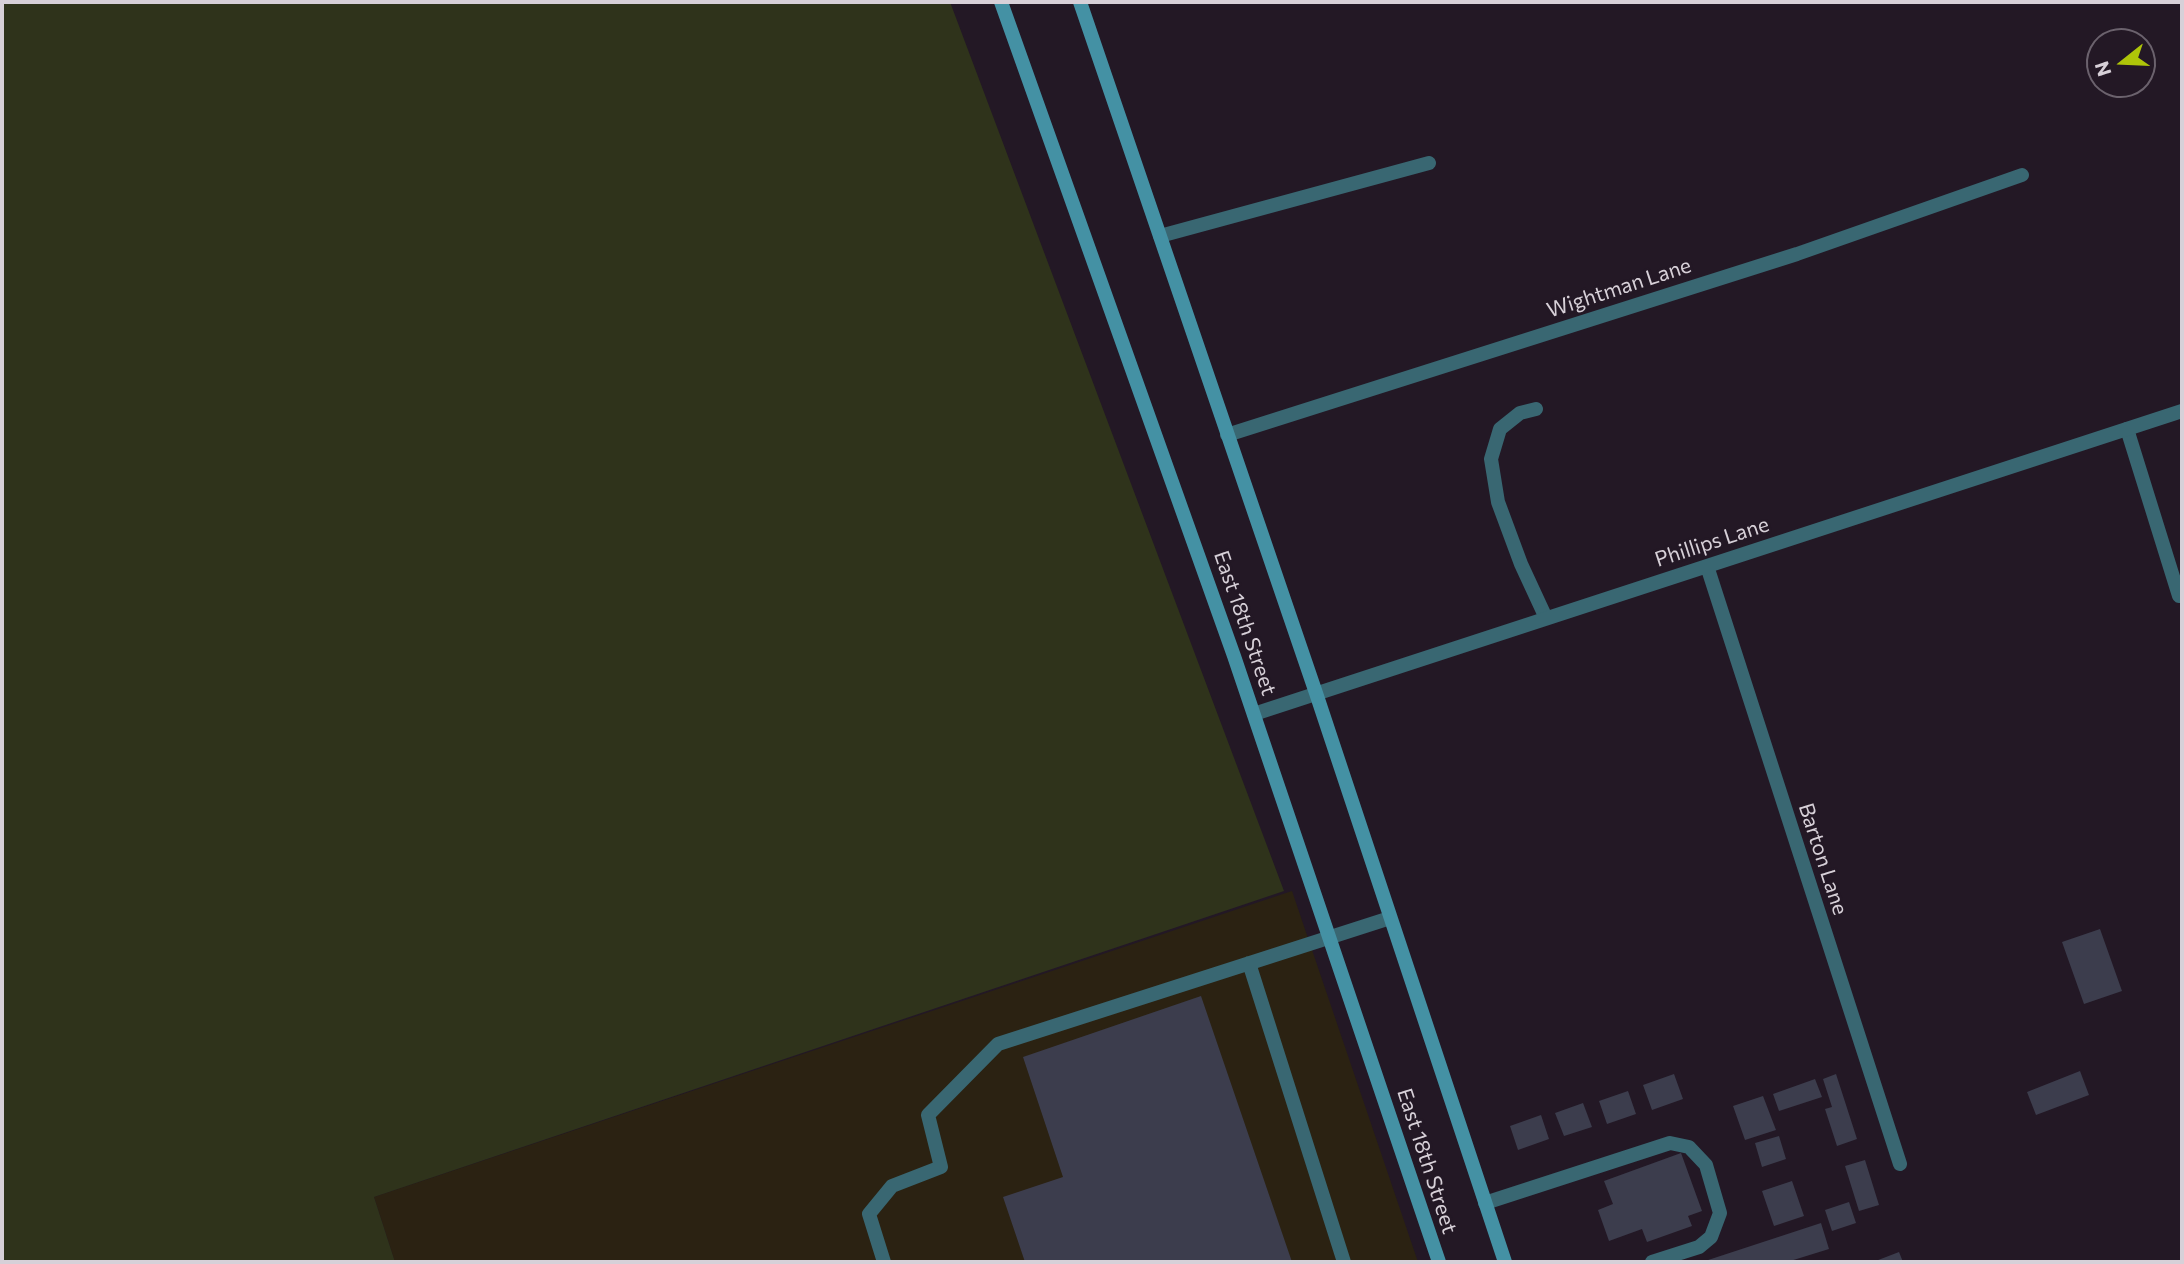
<!DOCTYPE html>
<style>
body{margin:0}
#map{position:relative;width:2184px;height:1264px;overflow:hidden;background:#231825;font-family:Commissioner,sans-serif}
canvas{display:block}
.frame{position:absolute;inset:0;border:4px solid #d7d0d8;pointer-events:none}
.north{position:absolute;left:2086px;top:28px;width:70px;height:70px;box-sizing:border-box;background:#231825;border:2px solid #6b626d;border-radius:50%;rotate:252deg;font-size:19px;font-weight:700;line-height:28px;text-align:center;color:#d7d0d8}
.north::after{content:'';display:block;margin:auto;width:24px;height:32px;background:#aec509;clip-path:polygon(50% 0,100% 100%,50% 72%,0 100%)}
</style>
<div id="map">
<canvas width="2184" height="1264"></canvas>
<div class="frame"></div>
<div class="north">N</div>
</div>
<script>
const ctx = document.querySelector('canvas').getContext('2d');
ctx.lineJoin = 'round';
function paint(path, color) { ctx.fillStyle = color; ctx.fill(path, 'evenodd'); }
const toPath = rows => new Path2D(rows.map(r => 'M' + r).join(''));
function strokePath(path, color, width, dash) { ctx.strokeStyle = color; ctx.lineWidth = width; ctx.lineCap = dash ? 'butt' : 'round'; ctx.setLineDash(dash || []); ctx.stroke(path); }
function write(font, color, halo, rows, align = 'center') {
  ctx.font = font + ' Commissioner,sans-serif'; ctx.lineWidth = 5; ctx.setLineDash([]); ctx.textBaseline = 'middle'; ctx.strokeStyle = halo; ctx.fillStyle = color; for (const [text, x, y, turn = 0] of rows) {
    ctx.save(); ctx.translate(x, y); ctx.rotate((+turn || 0) * Math.PI / 180); ctx.textAlign = isNaN(turn) ? turn : align; if (halo) ctx.strokeText(text, 0, 0); ctx.fillText(text, 0, 0); ctx.restore();
  }
}
paint(toPath([
 [1292,891,1418,1262,395,1262,374,1197]
]), '#2b2212');
paint(toPath([
 [2,2,950,2,1284,891,374,1197,395,1262,2,1262]
]), '#2f331b');
paint(toPath([
 [2100,929,2122,991,2084,1004,2062,942],
 [1201,996,1292,1262,1025,1262,1003,1197,1063,1177,1023,1057],
 [2080,1071,2089,1095,2036,1115,2027,1092],
 [1674,1074,1683,1099,1652,1110,1643,1085],
 [1836,1074,1857,1139,1837,1146,1825,1109,1832,1107,1823,1079],
 [1815,1079,1822,1097,1779,1111,1773,1094],
 [1628,1091,1636,1114,1607,1124,1599,1101],
 [1763,1096,1776,1130,1745,1140,1733,1106],
 [1583,1103,1592,1127,1564,1136,1555,1113],
 [1541,1115,1549,1139,1518,1150,1510,1126],
 [1779,1136,1786,1159,1762,1167,1755,1143],
 [1681,1153,1702,1211,1688,1216,1692,1226,1647,1242,1642,1229,1609,1241,1598,1210,1613,1204,1604,1181],
 [1865,1160,1879,1205,1859,1211,1845,1166],
 [1792,1181,1804,1216,1774,1226,1762,1191],
 [1849,1202,1856,1223,1832,1231,1825,1210],
 [1821,1223,1829,1249,1787,1262,1702,1262],
 [1899,1252,1903,1262,1873,1262]
]), '#3c3d4d');
strokePath(toPath([
 [1160,236,1429,163],
 [1536,409,1520,413,1500,429,1491,459,1498,502,1521,564,1546,618],
 [2127,429,2179,596],
 [1249,963,1344,1262],
 [1485,1203,1670,1143,1689,1147,1706,1165,1720,1213,1711,1237,1699,1247,1652,1262],
 [884,1262,869,1214,892,1186,941,1167,928,1115,998,1044,1390,918]
]), '#396772', 14);
strokePath(toPath([
 [1227,435,1797,254,2022,175],
 [1707,566,1900,1164],
 [1254,714,2182,411]
]), '#396772', 14);
strokePath(toPath([
 [1001,2,1234,656,1439,1262],
 [1080,2,1316,693,1505,1262]
]), '#4491a4', 14);
write('21px', '#d7d0d8', '#231825', [
 ["Wightman Lane",1619,288,-18],
 ["Phillips Lane",1712,542,-18],
 ["East 18th Street",1245,623,71],
 ["Barton Lane",1823,859,72],
 ["East 18th Street",1427,1161,72]
]);
</script>
